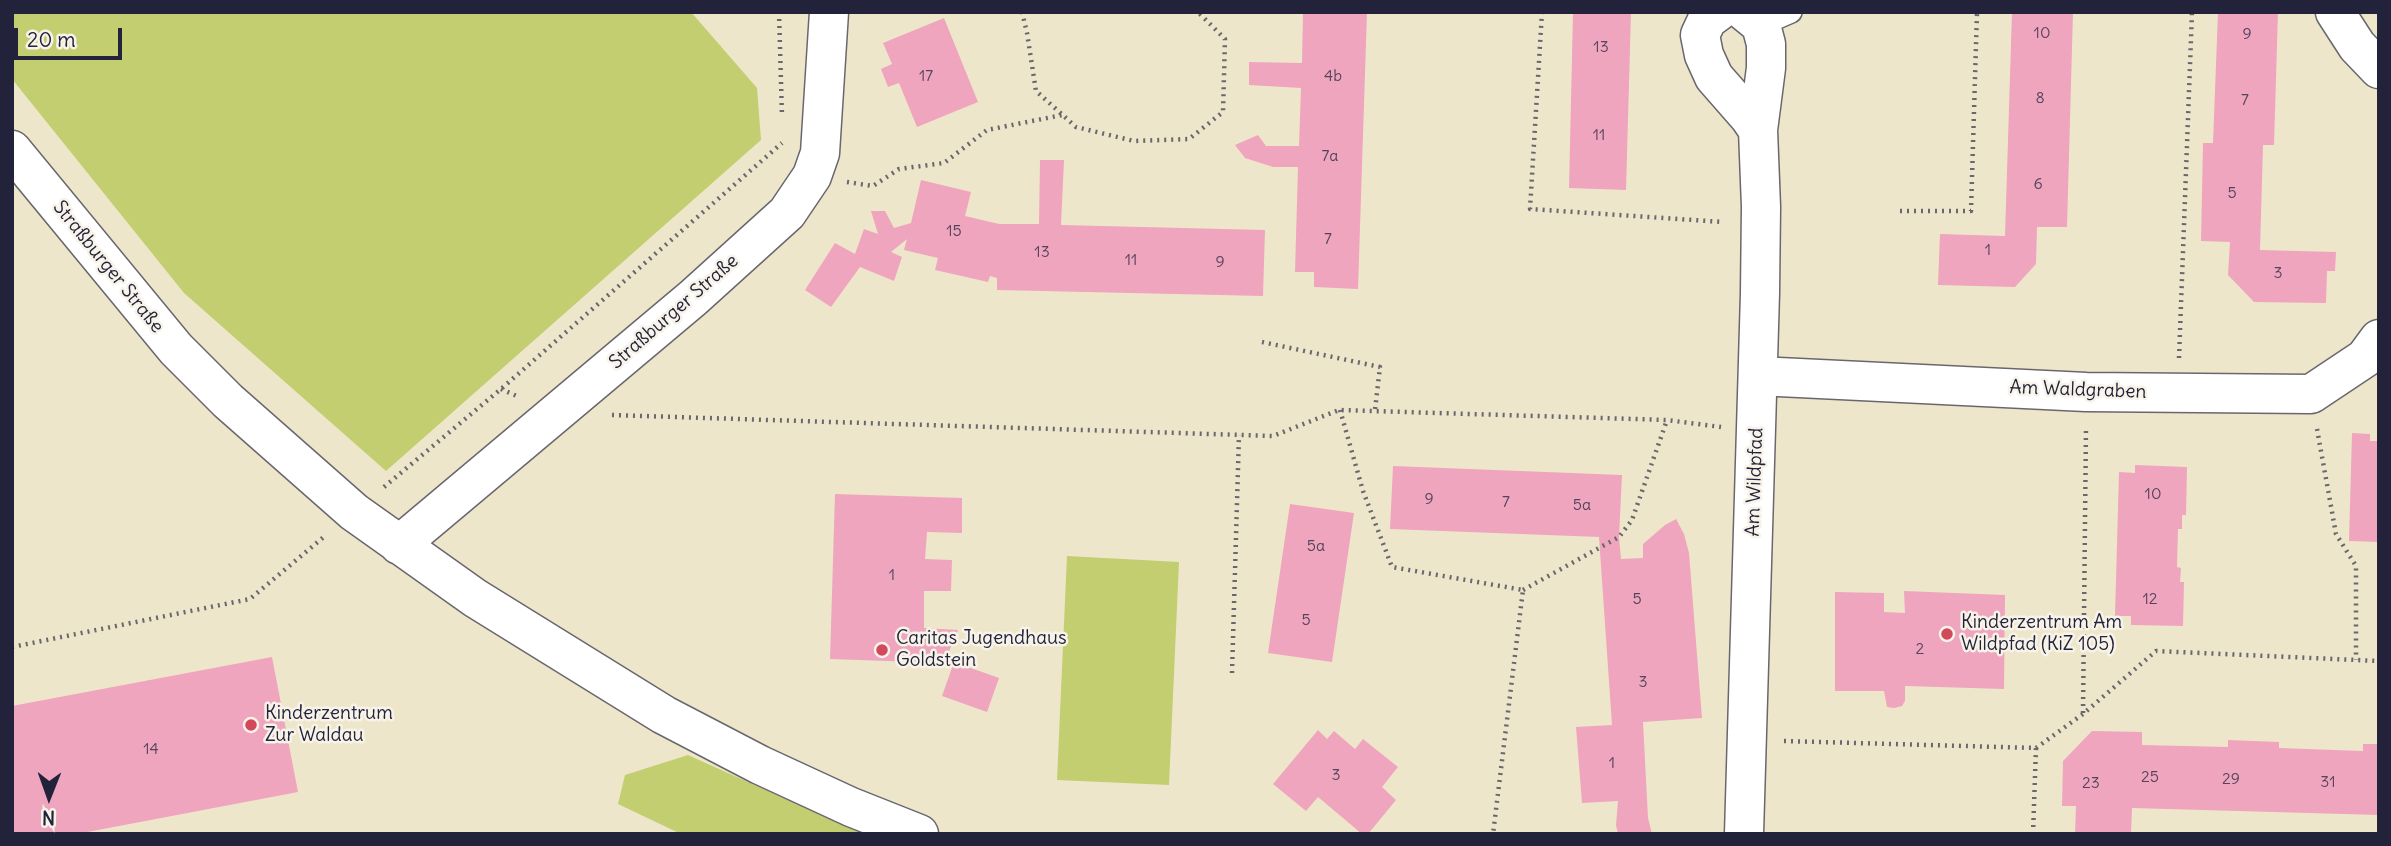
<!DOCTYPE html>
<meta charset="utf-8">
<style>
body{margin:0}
#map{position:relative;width:2391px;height:846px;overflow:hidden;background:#eee6cb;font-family:Delius,sans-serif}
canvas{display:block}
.frame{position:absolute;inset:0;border:14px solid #22223b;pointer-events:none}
.north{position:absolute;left:14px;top:762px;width:70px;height:70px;-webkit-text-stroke:5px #f7f3e8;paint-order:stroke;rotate:181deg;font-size:19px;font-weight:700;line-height:28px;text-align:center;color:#22223b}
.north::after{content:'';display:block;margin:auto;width:24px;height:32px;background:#22223b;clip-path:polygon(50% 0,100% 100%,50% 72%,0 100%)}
.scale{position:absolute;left:14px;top:28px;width:108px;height:32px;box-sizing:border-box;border:4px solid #22223b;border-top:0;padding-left:9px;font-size:21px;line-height:24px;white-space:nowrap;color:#22223b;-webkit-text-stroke:5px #f7f3e8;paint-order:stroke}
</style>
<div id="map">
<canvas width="2391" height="846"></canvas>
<div class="frame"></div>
<div class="north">N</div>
<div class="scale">20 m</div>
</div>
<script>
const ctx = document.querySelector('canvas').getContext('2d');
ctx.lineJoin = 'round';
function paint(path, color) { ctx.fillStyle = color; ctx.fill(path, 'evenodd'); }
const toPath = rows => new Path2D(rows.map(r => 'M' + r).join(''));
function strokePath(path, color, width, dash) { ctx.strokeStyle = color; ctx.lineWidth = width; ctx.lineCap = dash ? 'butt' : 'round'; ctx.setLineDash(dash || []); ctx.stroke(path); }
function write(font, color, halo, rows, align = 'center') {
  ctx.font = font + ' Delius,sans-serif'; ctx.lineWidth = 5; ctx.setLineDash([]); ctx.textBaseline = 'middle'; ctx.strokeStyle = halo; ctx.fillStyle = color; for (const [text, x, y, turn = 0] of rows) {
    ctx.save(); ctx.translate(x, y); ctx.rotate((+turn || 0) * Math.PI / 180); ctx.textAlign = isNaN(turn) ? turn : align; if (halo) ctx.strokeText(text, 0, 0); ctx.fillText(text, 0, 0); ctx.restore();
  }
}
paint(toPath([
 [12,12,691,12,757,88,761,140,386,471,184,293,12,79],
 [1067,556,1179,562,1169,785,1057,780],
 [688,755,863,834,681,834,618,804,625,775]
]), '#c2ce70');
paint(toPath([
 [1303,12,1367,12,1358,289,1314,287,1314,272,1295,272,1298,167,1273,167,1245,158,1235,145,1258,135,1266,146,1299,146,1301,88,1249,85,1249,62,1302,63],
 [1573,12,1631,12,1626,190,1569,188],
 [2012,12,2073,12,2067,227,2037,227,2036,264,2015,287,1938,285,1940,234,2005,236],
 [2218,12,2278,12,2274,145,2263,145,2260,250,2336,252,2335,271,2327,271,2326,303,2254,302,2228,275,2230,242,2201,241,2203,143,2213,143],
 [944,18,978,102,917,127,899,83,888,87,881,69,892,64,883,43],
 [1040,160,1064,160,1061,225,1265,230,1263,296,997,290,997,278,990,276,988,282,935,270,938,258,904,250,907,239,891,252,902,257,894,281,860,267,831,307,805,290,835,243,855,254,864,229,878,234,871,211,885,211,894,228,911,223,921,180,971,192,965,216,999,224,1039,224],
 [2352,433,2370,434,2370,441,2379,441,2379,542,2349,541],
 [2135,465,2187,467,2186,515,2182,515,2182,529,2178,529,2177,567,2181,568,2180,582,2184,582,2183,626,2131,625,2131,616,2115,616,2119,472,2135,473],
 [1393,466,1622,475,1619,537,1621,559,1643,558,1643,544,1665,525,1676,519,1684,534,1689,553,1702,718,1643,722,1648,818,1652,834,1618,834,1616,825,1618,801,1582,803,1576,727,1612,725,1599,537,1390,529],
 [835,494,962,498,962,533,927,532,925,559,952,560,951,591,924,591,924,628,958,630,944,663,830,659],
 [1290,504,1354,513,1332,662,1268,653],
 [1904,591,2005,595,2004,689,1905,686,1905,701,1902,706,1894,708,1887,707,1884,691,1835,691,1835,592,1884,593,1884,612,1905,613],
 [272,657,298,792,77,834,12,834,12,706],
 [954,662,999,678,987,712,942,696],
 [1318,730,1327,739,1334,731,1355,749,1363,739,1398,767,1382,787,1396,800,1368,834,1362,834,1318,797,1306,811,1273,784],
 [2092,731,2142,732,2142,745,2228,747,2228,740,2279,742,2279,748,2363,751,2363,744,2379,744,2379,815,2132,808,2131,834,2075,834,2076,806,2062,806,2063,761]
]), '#efa5be');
const service = toPath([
 [1761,25,1791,12]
]);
const minor = toPath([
 [1718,12,1707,20,1700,35,1704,55,1714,77,1749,117,1758,130],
 [2335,12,2357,46,2379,69],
 [12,150,176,349,228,401,354,512,475,598,664,715,760,765,851,807,919,834],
 [1758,376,2086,392,2311,394,2365,358,2379,339],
 [399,545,693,298,787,213,812,176,820,153,829,12],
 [1744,834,1760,293,1761,207,1758,130,1766,68,1766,44,1761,25,1745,12]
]);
strokePath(service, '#69676d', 24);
strokePath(minor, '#69676d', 41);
strokePath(toPath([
 [779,12,782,116],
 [1022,12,1027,33,1036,91,1076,127,1134,141,1189,139,1223,112,1225,39,1198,12],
 [1542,12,1530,209,1723,222],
 [847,182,873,186,899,169,944,163,987,130,1062,115],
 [1900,211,1971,211,1977,12],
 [1262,342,1380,367,1375,410],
 [2179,358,2192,12],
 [501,389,519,397],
 [1340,410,1363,491,1392,567,1523,590,1493,834],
 [612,415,1273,436,1339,410,1667,420,1721,427],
 [2317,429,2336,534,2356,566,2356,660],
 [384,487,501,389,782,143],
 [1523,590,1619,537,1632,520,1667,420],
 [12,647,250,599,326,535],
 [1232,673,1239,435],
 [2083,713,2086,428],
 [1784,741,2036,748,2083,714,2156,651,2379,661],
 [2033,834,2036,748]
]), '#69676d', 4.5, [2, 5]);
strokePath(service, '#fff', 21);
strokePath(minor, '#fff', 38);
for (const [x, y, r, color] of [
 [1947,634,7,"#d1495b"],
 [882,650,7,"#d1495b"],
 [251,725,7,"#d1495b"]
]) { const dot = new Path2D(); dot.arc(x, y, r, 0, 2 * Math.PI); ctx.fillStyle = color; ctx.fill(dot); strokePath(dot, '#f7f3e8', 2.5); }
write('16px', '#55435c', null, [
 ["10",2042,33],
 ["9",2247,34],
 ["13",1601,47],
 ["17",926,76],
 ["4b",1333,76],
 ["8",2040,98],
 ["7",2245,100],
 ["11",1599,135],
 ["7a",1330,156],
 ["6",2038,184],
 ["5",2232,193],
 ["15",954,231],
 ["7",1328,239],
 ["1",1988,250],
 ["13",1042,252],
 ["11",1131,260],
 ["9",1220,262],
 ["3",2278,273],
 ["10",2153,494],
 ["9",1429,499],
 ["7",1506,502],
 ["5a",1582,505],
 ["5a",1316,546],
 ["1",892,575],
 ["5",1637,599],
 ["12",2150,599],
 ["5",1306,620],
 ["2",1920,649],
 ["3",1643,682],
 ["14",151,749],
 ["1",1612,763],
 ["3",1336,775],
 ["25",2150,777],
 ["29",2231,779],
 ["31",2328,782],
 ["23",2091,783]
]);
write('19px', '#22223b', '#f7f3e8', [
 ["Straßburger Straße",108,267,51],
 ["Straßburger Straße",674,312,-41],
 ["Am Waldgraben",2078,390,2],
 ["Am Wildpfad",1755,482,-88]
]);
write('19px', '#22223b', '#f7f3e8', [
 ["Kinderzentrum Am",1961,623],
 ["Wildpfad (KiZ 105)",1961,645],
 ["Caritas Jugendhaus",896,639],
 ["Goldstein",896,661],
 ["Kinderzentrum",265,714],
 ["Zur Waldau",265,736]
], 'left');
</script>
